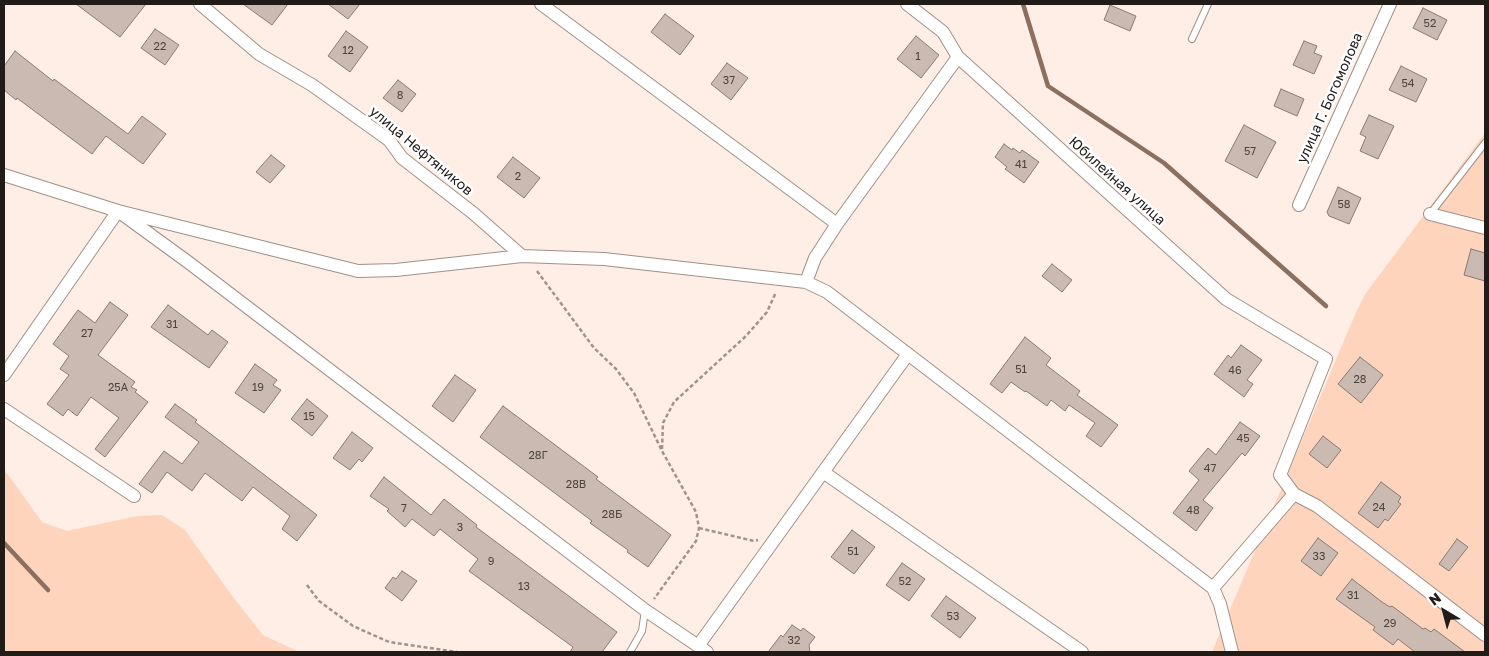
<!DOCTYPE html>
<meta charset="utf-8">
<style>
body{margin:0}
#map{position:relative;width:1489px;height:656px;overflow:hidden;background:#ffeee5;font-family:"Golos Text",sans-serif}
canvas{display:block}
.frame{position:absolute;inset:0;border:5px solid #221c19;pointer-events:none}
.north{position:absolute;left:1419px;top:586px;width:50px;height:50px;-webkit-text-stroke:4px #fff;paint-order:stroke;rotate:323deg;font-size:14px;font-weight:700;line-height:20px;text-align:center;color:#221c19}
.north::after{content:'';display:block;margin:auto;width:18px;height:22px;background:#221c19;clip-path:polygon(50% 0,100% 100%,50% 72%,0 100%)}
</style>
<div id="map">
<canvas width="1489" height="656"></canvas>
<div class="frame"></div>
<div class="north">N</div>
</div>
<script>
const ctx = document.querySelector('canvas').getContext('2d');
ctx.lineJoin = 'round';
function paint(path, color) { ctx.fillStyle = color; ctx.fill(path, 'evenodd'); }
const toPath = rows => new Path2D(rows.map(r => 'M' + r).join(''));
function strokePath(path, color, width, dash) { ctx.strokeStyle = color; ctx.lineWidth = width; ctx.lineCap = dash ? 'butt' : 'round'; ctx.setLineDash(dash || []); ctx.stroke(path); }
function write(font, color, halo, rows, align = 'center') {
  ctx.font = font + ' "Golos Text",sans-serif'; ctx.lineWidth = 5; ctx.setLineDash([]); ctx.textBaseline = 'middle'; ctx.strokeStyle = halo; ctx.fillStyle = color; for (const [text, x, y, turn = 0] of rows) {
    ctx.save(); ctx.translate(x, y); ctx.rotate((+turn || 0) * Math.PI / 180); ctx.textAlign = isNaN(turn) ? turn : align; if (halo) ctx.strokeText(text, 0, 0); ctx.fillText(text, 0, 0); ctx.restore();
  }
}
paint(toPath([
 [1485,133,1485,652,1212,652,1357,310,1366,293],
 [4,469,42,522,67,531,137,516,162,515,185,530,233,597,263,635,299,652,4,652]
]), '#fed4bd');
strokePath(toPath([
 [1023,4,1048,86,1164,163,1326,306],
 [4,543,48,590]
]), '#8c6f5f', 4.5);
const building = toPath([
 [76,4,146,4,120,37,76,4],
 [243,4,288,4,272,25,243,4],
 [328,4,360,4,348,19,328,4],
 [1110,5,1136,16,1130,31,1104,20,1110,5],
 [1423,8,1447,20,1437,40,1413,28,1423,8],
 [665,14,694,36,680,55,651,32,665,14],
 [155,29,179,45,165,65,141,48,155,29],
 [346,31,368,47,350,72,328,56,346,31],
 [916,36,939,55,921,78,897,59,916,36],
 [1304,41,1317,46,1314,53,1322,56,1314,74,1293,65,1304,41],
 [15,51,53,81,54,79,128,134,142,116,166,134,143,164,106,136,92,154,17,98,16,100,4,90,4,66,15,51],
 [727,63,748,78,731,100,711,84,727,63],
 [1401,66,1427,79,1416,102,1389,90,1401,66],
 [398,80,416,94,402,112,383,98,398,80],
 [1281,89,1304,99,1297,116,1274,106,1281,89],
 [1369,115,1394,126,1378,159,1360,151,1366,137,1360,134,1369,115],
 [1244,125,1276,142,1257,178,1225,161,1244,125],
 [1004,144,1012,150,1013,148,1020,153,1022,150,1039,162,1024,183,1005,169,1007,167,995,157,1004,144],
 [271,155,285,166,270,183,256,172,271,155],
 [513,157,540,178,524,198,497,177,513,157],
 [1338,187,1361,198,1349,224,1329,216,1327,212,1338,187],
 [1471,249,1485,253,1485,281,1464,275,1471,249],
 [1052,264,1072,280,1062,292,1042,276,1052,264],
 [110,302,128,315,98,355,135,382,131,387,137,390,135,392,148,402,105,457,95,449,119,418,91,397,77,416,68,409,63,416,47,404,69,375,60,369,69,356,53,344,78,310,95,323,110,302],
 [168,305,208,335,212,330,228,342,209,368,151,327,168,305],
 [1025,337,1051,358,1046,365,1080,391,1077,395,1118,425,1101,447,1086,436,1095,423,1069,405,1065,411,1051,400,1047,406,1026,391,1025,392,1011,382,1002,393,990,384,1025,337],
 [1241,345,1262,360,1247,380,1253,384,1244,397,1214,374,1228,355,1231,358,1241,345],
 [1360,357,1383,375,1361,403,1338,384,1360,357],
 [255,364,277,380,273,385,281,390,264,413,235,393,255,364],
 [455,375,476,390,453,422,432,406,455,375],
 [307,399,328,416,312,436,291,419,307,399],
 [175,404,197,420,195,422,317,515,297,541,282,529,290,516,253,487,242,501,205,473,192,491,167,472,152,493,139,484,164,451,182,464,199,442,165,417,175,404],
 [503,406,598,477,596,479,671,535,648,567,627,552,628,550,590,523,592,521,480,437,503,406],
 [1240,422,1260,436,1245,456,1242,453,1203,500,1213,508,1196,531,1173,513,1199,480,1189,471,1208,448,1216,455,1240,422],
 [352,432,373,448,362,462,359,459,350,470,333,458,352,432],
 [1323,436,1341,450,1327,468,1309,454,1323,436],
 [384,477,431,515,444,499,477,525,476,527,617,632,602,652,570,652,573,647,469,571,478,559,440,529,434,536,412,519,405,527,387,511,389,509,370,496,384,477],
 [1381,482,1401,497,1398,502,1401,504,1388,521,1385,519,1378,528,1358,513,1381,482],
 [852,530,875,547,854,574,831,557,852,530],
 [1318,538,1338,553,1321,576,1301,561,1318,538],
 [1457,539,1468,547,1449,571,1439,564,1457,539],
 [902,563,925,579,909,601,886,585,902,563],
 [402,571,417,581,402,601,385,588,393,577,396,579,402,571],
 [1352,579,1382,602,1390,607,1392,606,1423,629,1425,628,1431,632,1434,629,1465,652,1415,652,1398,639,1393,645,1373,630,1375,627,1336,599,1352,579],
 [946,596,976,618,960,638,931,616,946,596],
 [792,625,801,631,803,628,815,637,809,645,810,652,768,652,781,635,783,637,792,625]
]);
paint(building, '#cbbab1');
strokePath(building, '#897a72', 1);
const service = toPath([
 [1192,39,1208,4],
 [1430,214,1485,143],
 [630,652,642,631,645,610]
]);
const minor = toPath([
 [200,4,259,54,312,85,389,140,402,158,473,213,522,256],
 [541,4,837,224],
 [907,4,943,32,958,57,1226,299,1326,359,1280,475,1294,494,1317,506,1485,635],
 [958,57,837,224,815,258,806,282,827,292,1213,588],
 [4,175,118,211,358,271,396,270,522,256,604,259,806,282],
 [1299,205,1390,4],
 [1430,214,1485,228],
 [4,375,118,211,188,262,645,610,707,652],
 [4,409,134,496],
 [823,472,1082,652],
 [698,646,908,354],
 [1232,652,1220,604,1213,588,1294,494]
]);
strokePath(service, '#a09188', 8);
strokePath(minor, '#a09188', 14);
strokePath(toPath([
 [537,271,594,348,616,369,634,393,662,451,696,512,699,528,696,541,654,599],
 [662,449,663,423,674,402,746,336,767,312,776,292],
 [699,528,754,541,758,540],
 [307,585,319,601,353,626,389,642,457,652]
]), '#9f938c', 2.5, [4, 2.5]);
strokePath(service, '#fff', 6);
strokePath(minor, '#fff', 12);
write('11px', '#4c443f', null, [
 ["52",1430,24],
 ["22",160,47],
 ["12",348,51],
 ["1",918,57],
 ["37",729,81],
 ["54",1408,84],
 ["8",400,96],
 ["57",1250,152],
 ["41",1021,165],
 ["2",518,177],
 ["58",1344,205],
 ["31",172,325],
 ["27",87,334],
 ["51",1021,370],
 ["46",1235,371],
 ["28",1360,380],
 ["25А",118,388],
 ["19",258,388],
 ["15",309,417],
 ["45",1243,439],
 ["28Г",538,456],
 ["47",1210,469],
 ["28В",576,485],
 ["24",1379,508],
 ["7",404,509],
 ["48",1193,511],
 ["28Б",612,515],
 ["3",460,528],
 ["51",853,552],
 ["33",1319,557],
 ["9",491,562],
 ["52",905,582],
 ["13",524,587],
 ["31",1353,596],
 ["53",953,617],
 ["29",1390,624],
 ["32",794,641]
]);
write('14px', '#221c19', '#fff', [
 ["улица Г. Богомолова",1330,98,-66],
 ["улица Нефтяников",421,151,40],
 ["Юбилейная улица",1117,181,42]
]);
</script>
